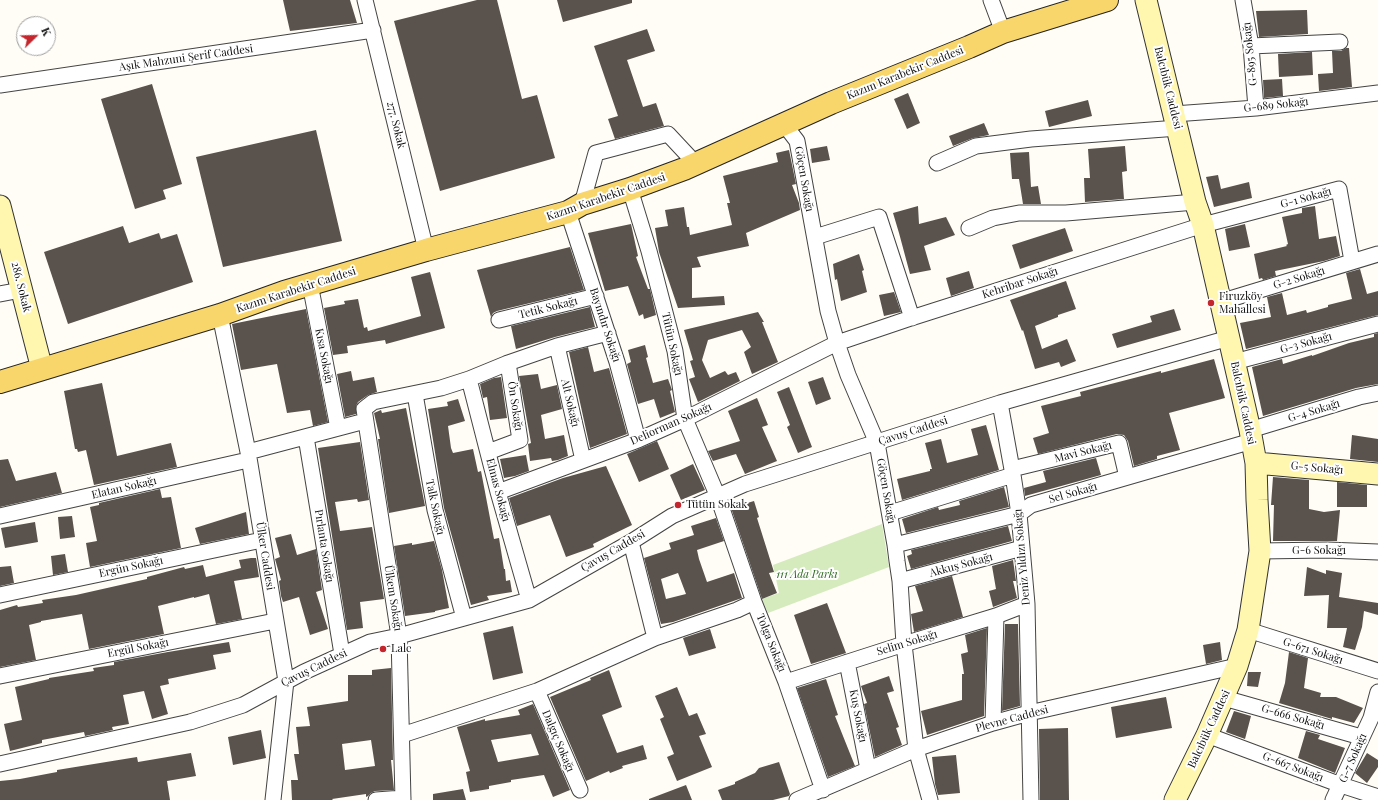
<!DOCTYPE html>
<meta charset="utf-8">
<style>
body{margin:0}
#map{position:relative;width:1378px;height:800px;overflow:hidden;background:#fffdf5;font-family:"Playfair Display",serif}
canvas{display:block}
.north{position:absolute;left:16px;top:16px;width:40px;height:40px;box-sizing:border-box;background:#fff;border:1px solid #a0a0a0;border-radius:50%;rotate:67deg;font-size:11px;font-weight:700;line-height:16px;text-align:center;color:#111}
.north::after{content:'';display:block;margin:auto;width:14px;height:18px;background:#c4262e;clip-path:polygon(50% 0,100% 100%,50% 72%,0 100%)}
</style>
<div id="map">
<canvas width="1378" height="800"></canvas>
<div class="north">K</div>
</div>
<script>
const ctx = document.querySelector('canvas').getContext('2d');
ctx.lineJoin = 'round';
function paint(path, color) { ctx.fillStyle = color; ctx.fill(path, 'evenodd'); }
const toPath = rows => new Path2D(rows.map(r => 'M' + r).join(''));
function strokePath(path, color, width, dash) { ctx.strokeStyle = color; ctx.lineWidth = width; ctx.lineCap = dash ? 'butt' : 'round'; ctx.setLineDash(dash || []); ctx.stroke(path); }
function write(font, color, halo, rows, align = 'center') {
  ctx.font = font + ' "Playfair Display",serif'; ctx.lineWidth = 4; ctx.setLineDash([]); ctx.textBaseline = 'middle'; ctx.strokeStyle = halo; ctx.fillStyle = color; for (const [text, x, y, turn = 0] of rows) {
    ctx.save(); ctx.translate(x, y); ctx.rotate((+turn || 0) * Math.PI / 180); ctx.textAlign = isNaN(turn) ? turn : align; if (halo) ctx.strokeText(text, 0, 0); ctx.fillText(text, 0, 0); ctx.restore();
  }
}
paint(toPath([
 [882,524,889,567,768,613,762,599,779,593,773,565]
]), '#d5ebbd');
paint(toPath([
 [283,0,350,0,357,23,290,31],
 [477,0,497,0,522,99,537,95,555,158,440,191,394,21],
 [557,0,632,0,632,3,563,22],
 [1307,10,1308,34,1259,37,1256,11],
 [647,29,655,51,627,60,643,107,656,103,664,126,615,139,608,119,618,116,594,46],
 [1346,48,1349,48,1352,87,1319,91,1318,74,1333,73,1332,51,1341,51],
 [1312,52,1313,75,1279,77,1278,54],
 [1282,79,1283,96,1264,98,1263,80],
 [152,84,182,184,163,190,166,199,135,209,101,99],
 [908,93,920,123,907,129,894,99],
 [1088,100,1092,116,1049,127,1045,111],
 [984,123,989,135,973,138,953,146,949,136],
 [316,130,342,241,223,267,196,157],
 [827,146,830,160,812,163,810,149],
 [1125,146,1127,171,1122,172,1124,199,1085,202,1084,178,1090,178,1088,149],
 [789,150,796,184,792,185,799,203,800,210,746,233,749,246,697,257,701,267,692,268,692,298,724,296,725,305,678,308,659,252,655,228,668,226,665,210,684,207,687,227,689,227,690,235,732,225,727,203,730,203,723,176,778,162,776,153],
 [1029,152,1031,187,1038,186,1041,204,1023,204,1019,179,1012,179,1010,153],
 [1218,175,1221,189,1249,182,1252,198,1214,207,1206,177],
 [918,206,919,224,946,217,955,235,924,246,931,270,910,274,899,233,893,213],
 [1315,206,1319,239,1336,236,1340,256,1324,261,1275,271,1276,276,1263,280,1262,278,1259,279,1254,254,1287,246,1286,245,1288,244,1282,217,1302,213,1302,208],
 [631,224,638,256,636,257,648,289,650,289,656,315,644,319,643,314,639,316,628,286,605,291,588,233],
 [1245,224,1250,247,1229,251,1225,229],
 [123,226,129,243,159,233,161,239,177,234,193,282,68,324,44,252],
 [1065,228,1073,251,1020,269,1012,245],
 [570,247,584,290,497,311,493,313,491,317,477,270],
 [859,254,864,270,862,271,867,292,841,301,837,279,835,280,833,264],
 [1360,269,1367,294,1378,291,1378,315,1246,349,1240,323,1271,317,1267,297,1282,293,1287,315,1306,310,1307,313,1328,307,1328,305,1352,299,1346,273],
 [969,271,974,288,951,296,946,278],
 [430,272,445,328,386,344,385,340,347,346,348,353,333,355,324,308,345,304,344,301,358,299,364,328,367,327,368,331,421,316,411,277],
 [1066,281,1076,309,1058,315,1058,317,1035,326,1042,349,1067,339,1076,361,1061,367,1059,362,1035,369,1023,330,1022,331,1010,300],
 [894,292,901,312,884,316,879,295],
 [590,307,595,327,555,337,516,349,511,326],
 [306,309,328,422,313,426,310,410,287,413,277,364,241,370,232,324],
 [1174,309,1181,330,1117,348,1112,334,1152,322,1150,316],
 [758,312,764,322,762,322,778,362,752,374,744,352,751,347,742,330,708,340,702,360,710,378,725,371,728,375,736,372,740,381,698,402,689,379,695,377,690,361,693,360,684,330],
 [1378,333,1378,384,1356,388,1263,416,1252,367,1282,359,1283,364,1312,355,1312,356,1349,343,1374,337,1374,334],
 [645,345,648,357,646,358,653,383,668,379,672,390,670,391,675,412,660,418,654,399,638,404,627,364,631,362,628,350],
 [588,347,594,372,609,368,627,434,590,448,569,352],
 [1214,359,1225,398,1169,413,1180,450,1157,456,1157,459,1134,466,1128,441,1124,435,1117,434,1038,454,1033,438,1049,433,1041,406,1081,396,1080,392,1161,371,1161,373],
 [351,371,353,381,374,377,377,392,368,395,358,402,356,406,356,414,345,417,337,374],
 [538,374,541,389,557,385,562,409,541,415,545,439,564,435,568,456,558,460,552,461,551,458,530,461,528,444,531,443,519,376],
 [501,377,507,418,490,420,487,397,483,398,480,384,494,378],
 [823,377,831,399,816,405,808,382],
 [102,383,117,456,171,443,177,467,94,485,86,450,78,452,77,449,75,449,64,391],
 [789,387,812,447,798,453,787,427,790,425,777,392],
 [757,398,768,425,762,427,777,461,745,474,736,454,713,461,708,451,740,441,728,411],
 [458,399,465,421,448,426,451,448,453,453,473,449,478,472,481,471,494,539,499,538,504,569,505,569,506,581,510,580,512,592,487,596,489,600,471,605,444,508,428,409,448,406,447,402],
 [406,408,425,506,389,513,378,439,380,439,374,413,381,410,382,413],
 [986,425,999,470,902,500,897,479,930,471,930,469,932,469,925,443,941,439,947,463,978,455,971,429],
 [1352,435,1378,439,1378,462,1350,459],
 [657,441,669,469,639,482,627,454],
 [360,442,369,500,358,502,357,499,335,502,340,531,372,527,384,599,360,602,363,628,347,630,318,448],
 [526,455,529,471,515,476,504,478,500,459],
 [1096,458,1101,475,1025,496,1024,488,1046,482,1043,471],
 [8,459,16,481,56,472,62,493,0,507,0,460],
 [693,464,705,490,681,500,670,475],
 [606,466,632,525,593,544,594,547,566,557,550,515,517,526,509,498,563,478],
 [1273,477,1309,480,1309,509,1324,512,1340,510,1337,541,1273,541,1274,505,1271,505],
 [1337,482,1367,485,1367,507,1337,507],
 [1004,487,1009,507,906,533,902,519,938,507,939,510,960,505,959,501],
 [160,489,162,498,171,497,181,548,90,567,86,543,97,541,90,507,99,505,99,503],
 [754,501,759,517,757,518,774,572,769,573,777,593,762,599,731,508],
 [246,512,249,534,200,544,195,528],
 [72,516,75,537,60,539,58,517],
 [716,518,724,541,697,550,699,559,707,582,734,573,742,598,673,622,661,624,644,558,671,549,669,543,694,535,691,526],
 [678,573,686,594,666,599,661,579],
 [35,522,38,542,5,548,1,528],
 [1008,526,1012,541,911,569,907,556,912,554,911,550],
 [291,534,297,555,316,549,322,590,316,592,328,629,310,635,299,597,283,602,281,596,279,581,281,580,275,559,280,557,275,538],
 [434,541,442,570,449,608,435,611,435,612,405,616,394,546,412,543,412,545],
 [65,554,68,572,53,575,51,556],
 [251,558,256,558,259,577,234,581,242,619,216,624,209,594,194,598,194,597,158,606,164,634,89,649,82,614,41,621,41,622,29,625,36,660,0,667,0,610,17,605,18,607,43,603,42,600,76,595,147,579,147,577,184,567,185,569,203,565,206,577,241,568,239,560],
 [1013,560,1016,581,1013,581,1017,598,993,607,989,591,996,589,992,566],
 [11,566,14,583,0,586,0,567],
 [1307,567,1326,574,1326,570,1342,573,1339,597,1378,603,1378,615,1364,611,1362,627,1355,650,1343,647,1347,628,1327,628,1329,595,1304,596],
 [952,576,963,617,914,632,911,614,923,611,915,586],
 [827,603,846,653,811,664,794,615],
 [1005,624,1018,624,1020,706,1002,711],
 [513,626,523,673,493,680,483,633],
 [987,628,984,716,927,735,921,711,962,700,962,674,964,674,961,654,968,652,965,635],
 [710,629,716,648,689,656,683,638],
 [229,642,231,652,213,655,216,669,168,679,169,684,160,686,168,714,152,719,144,691,123,695,129,724,112,727,113,730,85,736,84,732,42,740,42,743,10,751,4,724,22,720,15,687,49,679,49,678,94,671,93,668,114,665,114,662,168,652],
 [1220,642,1222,660,1206,664,1203,645],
 [1289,652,1308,658,1304,688,1321,693,1320,697,1336,697,1363,708,1354,723,1332,717,1332,719,1279,703,1285,683],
 [391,668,393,760,391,760,394,790,375,791,371,793,368,796,366,797,366,794,332,799,333,800,292,800,291,780,298,780,294,754,299,754,296,727,310,726,307,707,348,701,348,675,372,675,372,670],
 [371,740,375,766,345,770,342,744],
 [609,670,622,707,602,715,617,753,643,745,647,759,622,766,623,768,610,773,609,771,586,781,550,697,591,680,590,678],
 [1248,672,1261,672,1258,687,1247,686],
 [889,676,894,691,887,693,899,727,896,728,902,745,875,757,864,704,867,703,861,686],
 [826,679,838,715,835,716,855,766,828,777,797,688],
 [677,687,689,716,697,713,706,734,699,736,712,767,677,781,667,757,674,754,660,719,664,717,655,696],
 [1166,697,1172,728,1116,738,1111,707],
 [533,704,570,790,553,797,544,775,511,780,511,782,489,786,489,789,470,792,466,772,470,771,457,727,485,719,485,721,520,715,518,710],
 [531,734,539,755,498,762,491,740],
 [1234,711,1251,716,1245,739,1226,732],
 [1068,728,1069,800,1040,800,1039,729],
 [261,730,266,758,233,765,228,737],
 [1306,731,1320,735,1318,739,1345,748,1335,773,1298,758],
 [191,753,196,776,167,781,170,800,0,800,0,781,20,779,57,772,57,770,137,757,138,762],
 [1367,753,1378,760,1378,767,1367,783,1355,773],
 [956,755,960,793,938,795,935,784,932,757],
 [779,762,790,794,789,796,773,800,722,800,718,790,735,784,735,782,755,773,759,768],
 [686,785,692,800,649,800,649,799],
 [463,789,466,800,433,800,433,794]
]), '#5a524d');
const street = toPath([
 [365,0,426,250],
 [991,0,1003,32],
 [1243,0,1251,46,1256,108],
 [1251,46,1340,42],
 [0,85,373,30],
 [1174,114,1256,108,1378,93],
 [784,124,797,141,828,311,837,343,848,375,877,443,895,545,897,561,900,581,904,644,916,749,930,800],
 [937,163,976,146,1031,139,1178,128],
 [630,189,649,251,675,351,685,419,718,497,754,602,786,682,823,790],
 [582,204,596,153,668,134,696,164],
 [568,212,617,362,638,440],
 [969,228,993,218,1019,213,1066,213,1195,202],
 [815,237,879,217,912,318],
 [310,284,338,428],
 [0,294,21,290],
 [1220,302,1378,254],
 [220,315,248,452,286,681,273,800],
 [499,320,596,296],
 [557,346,583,460],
 [1234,362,1378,324],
 [469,379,498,492,529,600],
 [415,394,435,510,464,618],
 [1000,403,1013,475,1019,514,1027,604,1031,800],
 [1250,430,1359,397,1378,393],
 [306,437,342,654],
 [248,452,365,421],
 [488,452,520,440,508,363],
 [1012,469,1119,443,1127,477],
 [498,492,638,440,685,419,837,343,908,319,1203,225,1339,189,1352,261],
 [890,513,1013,475],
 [0,516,248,460],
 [631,542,655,638],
 [895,545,1019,514,1031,505,1252,441],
 [1260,551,1327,550,1378,552],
 [900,581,1022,548],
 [0,595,262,540],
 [1248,630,1378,671],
 [847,662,868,769],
 [0,676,275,621],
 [786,682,904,644,996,616,1027,604],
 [537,691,580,790],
 [1224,698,1361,737],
 [993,723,996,616],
 [402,735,537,691,655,638,737,610,754,602],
 [1207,735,1341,785,1378,797],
 [0,764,190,722,243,705,304,672,370,642,399,636,529,600,631,542,672,516,745,484,1000,403,1229,338],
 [376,800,403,798],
 [403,800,399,636,364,409,373,402,441,388,469,379,508,363,557,346,608,333],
 [797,800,916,749,993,723,1029,713,1237,666],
 [1333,800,1371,718,1378,692]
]);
const secondary = toPath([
 [1146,0,1195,202,1203,225,1250,430,1256,463,1257,500,1260,551,1248,630,1237,666,1207,735,1175,800],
 [0,206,42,369],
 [1256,463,1378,474]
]);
const primary = toPath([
 [0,382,220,315,284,292,426,250,568,212,582,204,630,189,684,169,831,103,969,47,1003,32,1107,0]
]);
strokePath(street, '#444', 17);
strokePath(secondary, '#333', 23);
strokePath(primary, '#222', 24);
strokePath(street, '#fff', 15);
strokePath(secondary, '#fff6b0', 21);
strokePath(primary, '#f9d66b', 22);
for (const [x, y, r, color] of [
 [1211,303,4,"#c4262e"],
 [678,505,4,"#c4262e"],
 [383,649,4,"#c4262e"]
]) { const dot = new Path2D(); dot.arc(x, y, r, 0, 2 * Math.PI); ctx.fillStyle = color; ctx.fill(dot); strokePath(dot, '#fff', 1.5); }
write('11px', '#111', '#fff', [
 ["G-895 Sokağı",1250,54,-96],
 ["Aşık Mahzuni Şerif Caddesi",186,58,-8],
 ["Kazım Karabekir Caddesi",905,73,-22],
 ["Balcıbük Caddesi",1168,88,76],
 ["G-689 Sokağı",1276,105,-6],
 ["277. Sokak",396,125,76],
 ["Göçen Sokağı",804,179,80],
 ["Kazım Karabekir Caddesi",606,197,-19],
 ["G-1 Sokağı",1306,198,-15],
 ["G-2 Sokağı",1299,278,-17],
 ["Kehribar Sokağı",1020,283,-18],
 ["286. Sokak",21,287,76],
 ["Kazım Karabekir Caddesi",296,290,-18],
 ["Tetik Sokağı",548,308,-14],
 ["Bayındır Sokağı",605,325,72],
 ["G-3 Sokağı",1306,343,-15],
 ["Tütün Sokağı",672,344,78],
 ["Kısa Sokağı",324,356,79],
 ["Alt Sokağı",570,403,77],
 ["Balcıbük Caddesi",1243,403,78],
 ["Ön Sokağı",515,406,81],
 ["G-4 Sokağı",1314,411,-17],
 ["Deliorman Sokağı",671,424,-24],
 ["Çavuş Caddesi",913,431,-18],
 ["Mavi Sokağı",1083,452,-14],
 ["G-5 Sokağı",1317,468,5],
 ["Elatan Sokağı",124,488,-13],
 ["Elmas Sokağı",498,490,75],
 ["Göçen Sokağı",886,491,80],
 ["Sel Sokağı",1073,493,-16],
 ["Talk Sokağı",435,507,78],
 ["Pırlanta Sokağı",324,546,81],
 ["Çavuş Caddesi",613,551,-30],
 ["G-6 Sokağı",1319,551],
 ["Ülker Caddesi",265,556,81],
 ["Deniz Yıldızı Sokağı",1022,557,-95],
 ["Akkuş Sokağı",961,565,-15],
 ["Ergün Sokağı",131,567,-12],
 ["Ülkem Sokağı",393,598,81],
 ["Tolga Sokağı",771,643,68],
 ["Selim Sokağı",907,643,-17],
 ["Ergül Sokağı",138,648,-11],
 ["G-671 Sokağı",1313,651,18],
 ["Çavuş Caddesi",314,668,-26],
 ["Kuş Sokağı",858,716,79],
 ["G-666 Sokağı",1293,717,16],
 ["Plevne Caddesi",1012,719,-15],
 ["Balcıbük Caddesi",1209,729,-65],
 ["Dalgıç Sokağı",558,741,67],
 ["G-7 Sokağı",1353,758,-66],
 ["G-667 Sokağı",1293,767,21]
]);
write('11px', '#111', '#fff', [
 ["Firuzköy",1219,297],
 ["Mahallesi",1219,310],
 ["Tütün Sokak",686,505],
 ["Lale",391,649]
], 'left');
write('italic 11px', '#2f6b1f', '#fff', [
 ["111 Ada Parkı",807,575]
]);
</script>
